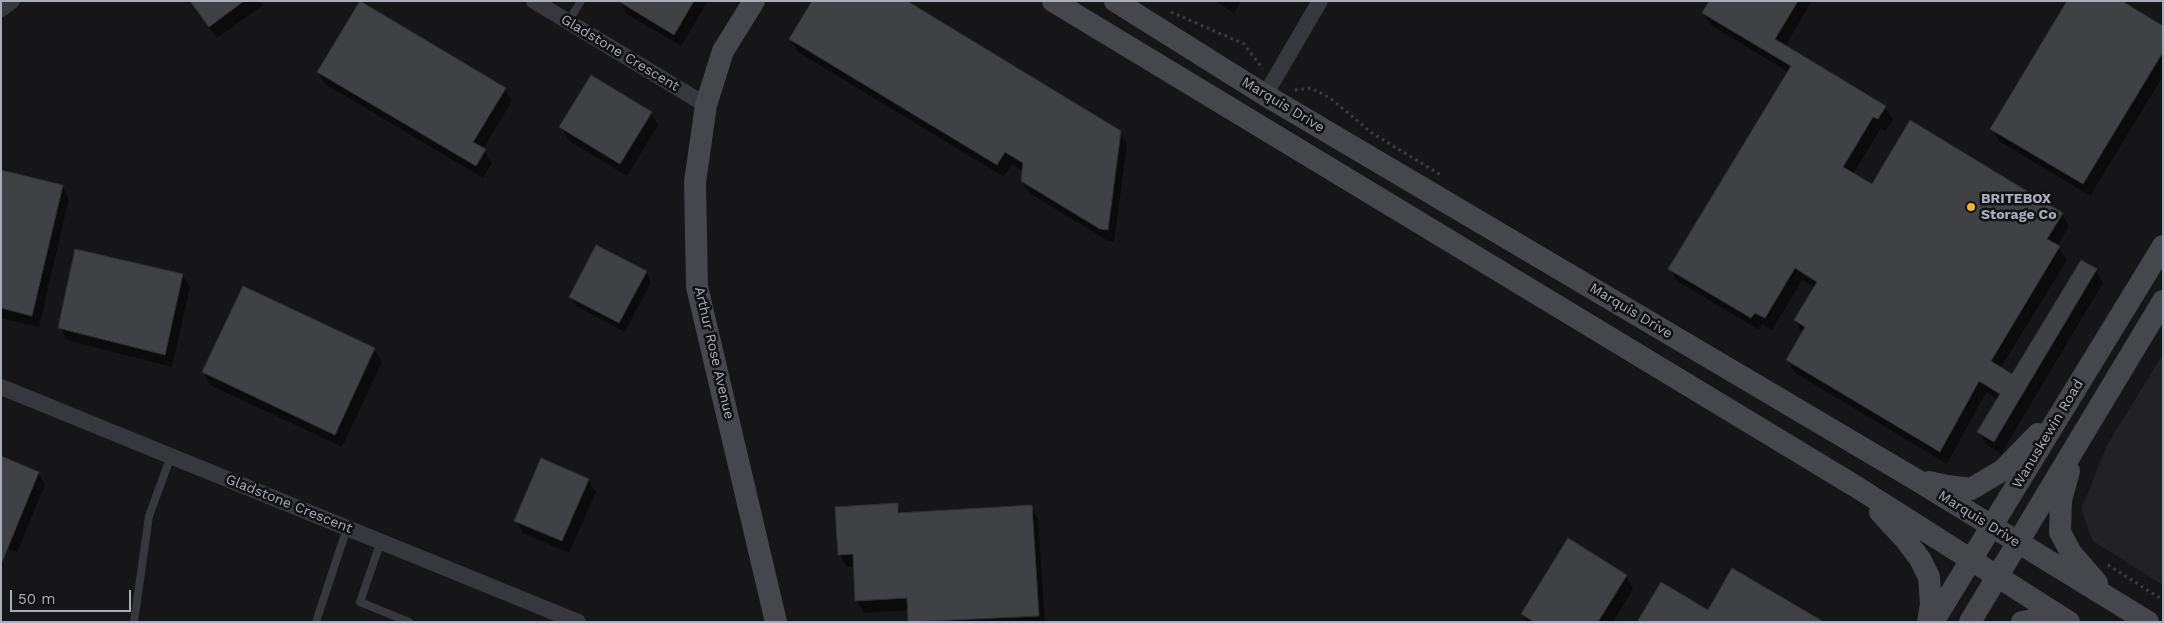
<!DOCTYPE html>
<style>
body{margin:0}
#map{position:relative;width:2164px;height:623px;overflow:hidden;background:#161618;font-family:"Work Sans",sans-serif}
canvas{display:block}
.frame{position:absolute;inset:0;border:2px solid #a8adb8;pointer-events:none}
.scale{position:absolute;left:10px;top:590px;width:121px;height:22px;box-sizing:border-box;border:2px solid #a8adb8;border-top:0;padding-left:6px;font-size:15px;line-height:18px;white-space:nowrap;color:#a8adb8;-webkit-text-stroke:4px #111113;paint-order:stroke}
</style>
<div id="map">
<canvas width="2164" height="623"></canvas>
<div class="frame"></div>
<div class="scale">50 m</div>
</div>
<script>
const ctx = document.querySelector('canvas').getContext('2d');
ctx.lineJoin = 'round';
function paint(path, color) { ctx.fillStyle = color; ctx.fill(path, 'evenodd'); }
const toPath = rows => new Path2D(rows.map(r => 'M' + r).join(''));
function strokePath(path, color, width, dash) { ctx.strokeStyle = color; ctx.lineWidth = width; ctx.lineCap = dash ? 'butt' : 'round'; ctx.setLineDash(dash || []); ctx.stroke(path); }
function write(font, color, halo, rows, align = 'center') {
  ctx.font = font + ' "Work Sans",sans-serif'; ctx.lineWidth = 5; ctx.setLineDash([]); ctx.textBaseline = 'middle'; ctx.strokeStyle = halo; ctx.fillStyle = color; for (const [text, x, y, turn = 0] of rows) {
    ctx.save(); ctx.translate(x, y); ctx.rotate((+turn || 0) * Math.PI / 180); ctx.textAlign = isNaN(turn) ? turn : align; if (halo) ctx.strokeText(text, 0, 0); ctx.fillText(text, 0, 0); ctx.restore();
  }
}
paint(toPath([
 [2163,354,2163,585,2093,541,2081,510,2107,445]
]), '#222225');
paint(toPath([
 [190,1,259,1,262,6,217,38],
 [620,1,708,1,681,46,627,14],
 [1215,1,1241,1,1234,13],
 [1710,1,1812,1,1785,46,1885,107,1893,120,1885,131,1881,128,1853,174,1872,186,2062,214,2069,226,2057,246,2067,260,2000,369,2012,376,2096,270,2103,283,2001,454,1986,444,1979,432,1998,400,1986,392,1947,464,1795,373,1787,360,1802,333,1795,320,1815,288,1802,280,1772,330,1762,324,1759,330,1677,281,1670,269,1788,72,1711,25,1703,13],
 [2163,27,2163,76,2090,196,1999,141,1992,129],
 [790,39,1120,132,1127,145,1114,242,1108,241,1029,193,1022,181,1023,171,1012,164,1004,177,798,52],
 [318,72,505,89,512,101,483,149,492,163,483,178,325,84],
 [651,113,658,125,627,176,568,140,561,127],
 [1,172,62,186,69,198,39,327,1,318],
 [646,272,651,282,625,332,576,306,571,297],
 [183,275,190,287,172,367,67,340,60,328],
 [374,349,382,362,342,447,210,385,203,372],
 [38,473,45,485,17,552,1,546],
 [588,480,596,492,569,553,523,533,516,521],
 [897,504,902,514,1031,507,1038,519,1045,622,909,622,909,610,864,613,857,601,855,567,847,567,840,555,837,508],
 [1626,576,1633,589,1613,622,1527,622,1522,614]
]), '#0007');
const building = toPath([
 [190,1,244,1,209,27,190,1],
 [360,1,506,88,473,142,486,149,476,166,317,72,360,1],
 [618,1,694,1,674,35,618,1],
 [812,1,907,1,1121,131,1108,230,1100,229,1021,181,1023,163,1005,152,997,165,789,39,812,1],
 [1709,1,1798,1,1775,39,1886,106,1878,119,1873,117,1843,167,1872,184,1910,120,2063,213,2047,239,2060,246,1991,361,2012,374,2081,260,2097,269,1994,442,1977,432,2000,394,1979,381,1940,452,1786,360,1805,327,1794,320,1817,282,1795,268,1765,318,1755,313,1751,318,1668,269,1791,66,1702,13,1709,1],
 [2067,1,2122,1,2163,26,2163,52,2083,184,1990,129,2067,1],
 [591,75,652,112,620,164,559,127,591,75],
 [1,170,63,185,32,316,1,308,1,170],
 [596,245,647,271,619,323,569,297,596,245],
 [75,249,183,274,165,355,58,328,75,249],
 [243,286,375,348,335,435,202,372,243,286],
 [1,456,39,472,2,562,1,562,1,456],
 [541,458,589,479,562,541,514,521,541,458],
 [898,503,898,513,1032,505,1039,616,908,622,907,598,855,601,853,554,838,555,835,507,898,503],
 [1568,538,1627,575,1598,622,1534,622,1521,614,1568,538],
 [1732,568,1824,622,1637,622,1661,582,1708,610,1732,568]
]);
paint(building, '#404145');
strokePath(building, '#303034', 1);
strokePath(toPath([
 [1171,12,1244,44,1263,69],
 [1295,90,1311,88,1330,98,1372,133,1441,175],
 [2108,565,2163,600]
]), '#3d3f44', 3, [2.5, 4]);
strokePath(toPath([
 [568,22,581,1],
 [381,541,360,602,409,622],
 [134,622,149,516,171,456],
 [316,622,347,528]
]), '#37383d', 8);
strokePath(toPath([
 [534,1,706,105],
 [1,9,12,1],
 [1265,95,1320,1],
 [1,387,578,622]
]), '#37383d', 16);
strokePath(toPath([
 [754,1,723,51,706,105,695,182,697,287,776,622],
 [1053,1,1855,486,2069,622],
 [1115,1,1265,95,1915,479,2148,622],
 [2069,471,2061,500,2060,532,2071,553,2097,583],
 [1929,482,1947,486,1971,489,2003,470,2038,434],
 [1880,512,1905,539,1920,559,1929,577,1931,604,1928,622],
 [1933,622,2163,246],
 [1970,622,2163,301],
 [2022,622,2034,620,2040,622]
]), '#45474d', 22);
for (const [x, y, r, color] of [
 [1971,207,5,"#f2b134"]
]) { const dot = new Path2D(); dot.arc(x, y, r, 0, 2 * Math.PI); ctx.fillStyle = color; ctx.fill(dot); strokePath(dot, '#111113', 2); }
write('14px', '#a8adb8', '#111113', [
 ["Gladstone Crescent",620,53,31],
 ["Marquis Drive",1283,105,31],
 ["Marquis Drive",1631,311,31],
 ["Arthur Rose Avenue",714,353,77],
 ["Wanuskewin Road",2048,434,-59],
 ["Gladstone Crescent",289,504,22],
 ["Marquis Drive",1979,519,32]
]);
write('bold 14px', '#a8adb8', '#111113', [
 ["BRITEBOX",1981,199],
 ["Storage Co",1981,215]
], 'left');
</script>
